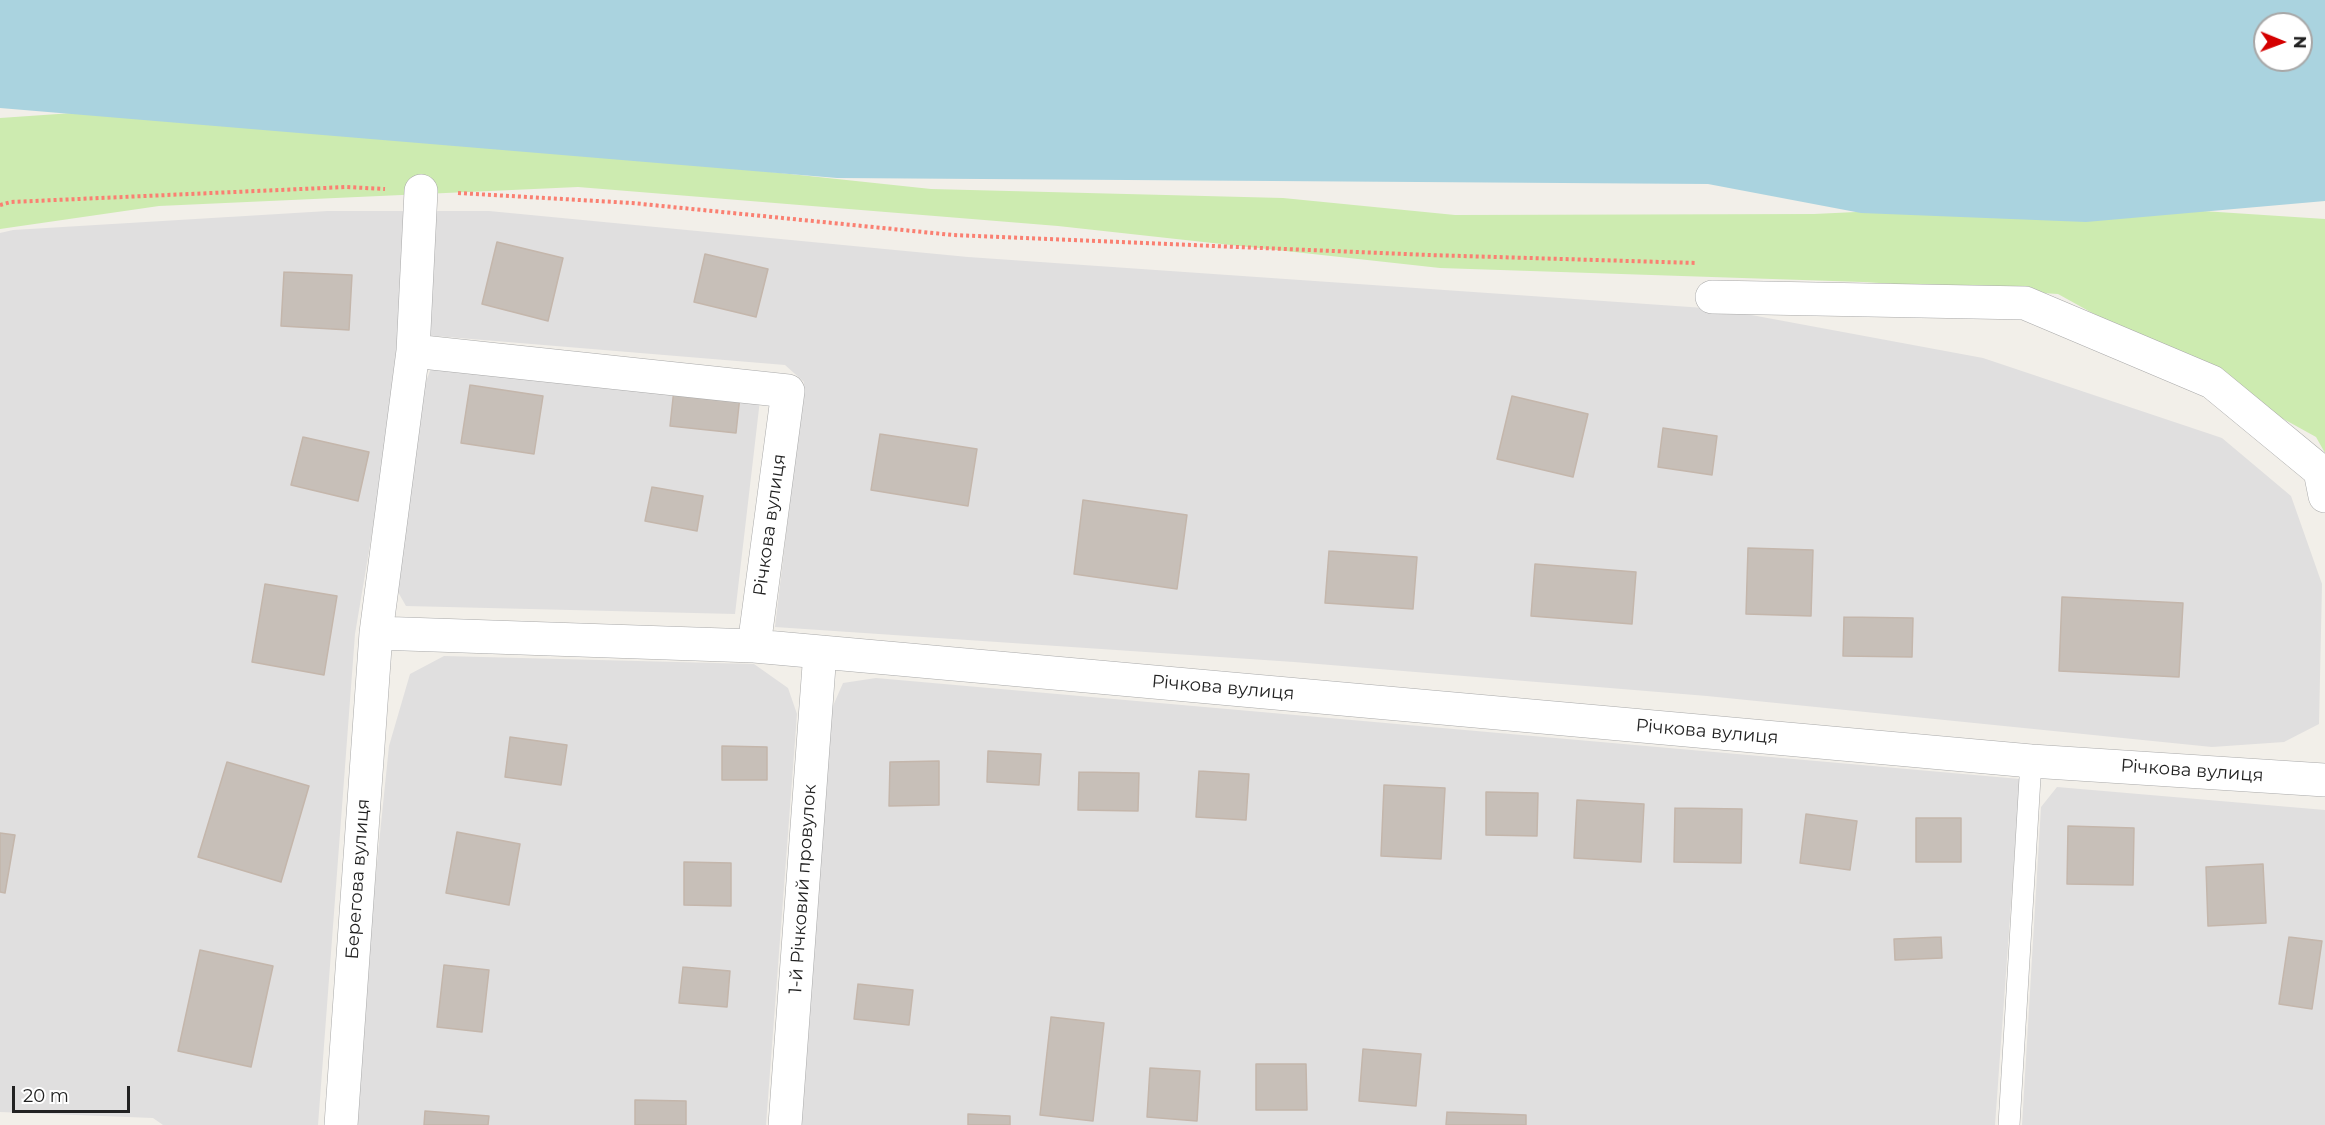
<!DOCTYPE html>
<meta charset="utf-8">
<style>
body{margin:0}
#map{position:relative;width:2325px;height:1125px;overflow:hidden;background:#f2efe9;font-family:Montserrat,sans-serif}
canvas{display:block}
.north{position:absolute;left:2253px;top:12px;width:60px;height:60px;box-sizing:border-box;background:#fff;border:2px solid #a7a7a7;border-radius:50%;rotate:91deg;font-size:16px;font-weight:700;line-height:24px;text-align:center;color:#222}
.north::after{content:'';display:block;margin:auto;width:21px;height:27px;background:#d40000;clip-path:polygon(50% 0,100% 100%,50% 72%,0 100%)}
.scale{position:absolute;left:12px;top:1086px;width:118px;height:27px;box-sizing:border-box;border:3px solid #222;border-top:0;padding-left:8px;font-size:18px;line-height:21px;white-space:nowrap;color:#222;-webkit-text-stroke:4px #fff;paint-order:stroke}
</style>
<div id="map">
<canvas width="2325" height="1125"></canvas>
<div class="north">N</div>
<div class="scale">20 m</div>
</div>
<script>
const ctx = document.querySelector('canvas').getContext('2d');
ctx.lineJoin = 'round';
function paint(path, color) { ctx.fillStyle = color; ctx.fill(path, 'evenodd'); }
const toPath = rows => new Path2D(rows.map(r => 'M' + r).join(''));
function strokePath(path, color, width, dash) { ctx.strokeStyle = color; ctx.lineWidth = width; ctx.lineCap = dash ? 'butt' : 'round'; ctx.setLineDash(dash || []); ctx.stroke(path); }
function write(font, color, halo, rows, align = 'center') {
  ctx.font = font + ' Montserrat,sans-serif'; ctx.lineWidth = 5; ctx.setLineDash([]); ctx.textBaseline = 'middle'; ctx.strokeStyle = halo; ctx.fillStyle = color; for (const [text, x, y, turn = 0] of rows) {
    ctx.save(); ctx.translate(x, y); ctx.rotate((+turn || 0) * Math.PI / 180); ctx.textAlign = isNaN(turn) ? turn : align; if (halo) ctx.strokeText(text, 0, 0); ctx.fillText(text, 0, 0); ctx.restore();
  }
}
paint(toPath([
 [328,211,489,211,968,257,1719,309,1983,358,2222,438,2291,496,2322,584,2319,724,2284,742,2212,747,1707,696,1294,662,775,627,804,382,785,365,423,335,398,379,355,634,318,1125,163,1125,153,1118,0,1112,0,233,13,230],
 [434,360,760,400,735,614,406,606,394,585,424,387],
 [444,656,754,664,788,688,797,714,766,1125,350,1125,389,746,410,674],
 [876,678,2020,779,1995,1125,800,1125,826,722,843,683],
 [2057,787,2325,810,2325,1125,2022,1125,2041,807]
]), '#e0dfdf');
paint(toPath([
 [160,107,931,189,1283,198,1455,215,1814,214,2065,202,2325,219,2325,453,2316,437,2058,294,1863,282,1440,268,1058,226,578,187,159,206,0,229,0,118]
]), '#cdebb0');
paint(toPath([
 [0,0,2325,0,2325,201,2086,222,1861,213,1708,184,837,178,0,108],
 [2265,24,2301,24,2301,60,2265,60]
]), '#aad3df');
const building = toPath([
 [497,242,563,258,548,321,482,304,497,242],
 [705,254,768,269,756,317,694,302,705,254],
 [284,272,352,275,349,330,281,326,284,272],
 [470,385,543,396,534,454,461,443,470,385],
 [674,389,740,396,736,433,670,426,674,389],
 [1512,396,1588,414,1573,477,1497,459,1512,396],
 [1663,428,1717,436,1712,475,1658,467,1663,428],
 [880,434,977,449,968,506,871,490,880,434],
 [303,437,369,452,358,501,291,485,303,437],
 [652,487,703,496,697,531,645,521,652,487],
 [1083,500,1187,515,1177,589,1074,574,1083,500],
 [1748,548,1813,550,1811,616,1746,614,1748,548],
 [1329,551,1417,557,1413,609,1325,603,1329,551],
 [1535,564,1636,572,1632,624,1531,616,1535,564],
 [265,584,337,596,324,675,252,662,265,584],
 [2062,597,2183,603,2179,677,2059,671,2062,597],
 [1844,617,1913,618,1912,657,1843,656,1844,617],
 [510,737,567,745,561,785,505,777,510,737],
 [722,746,767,747,767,780,722,780,722,746],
 [988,751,1041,754,1039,785,987,782,988,751],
 [939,761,939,805,889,806,890,762,939,761],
 [227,762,309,786,281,882,198,857,227,762],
 [1199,771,1249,774,1246,820,1196,817,1199,771],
 [1079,772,1139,773,1138,811,1078,810,1079,772],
 [1384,785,1445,788,1441,859,1381,856,1384,785],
 [1486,792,1538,793,1537,836,1486,835,1486,792],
 [1577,800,1644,804,1641,862,1574,858,1577,800],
 [1675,808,1742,809,1741,863,1674,862,1675,808],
 [1806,814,1857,821,1850,870,1800,863,1806,814],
 [1916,818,1961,818,1961,862,1916,862,1916,818],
 [2068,826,2134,828,2133,885,2067,884,2068,826],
 [457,832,520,844,509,905,446,893,457,832],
 [0,833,15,835,5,893,0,892,0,833],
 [684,862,731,863,731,906,684,905,684,862],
 [2263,864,2266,923,2208,926,2206,867,2263,864],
 [1941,937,1942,958,1895,960,1894,939,1941,937],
 [2289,937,2322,941,2312,1009,2279,1004,2289,937],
 [200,950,273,966,251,1067,178,1051,200,950],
 [444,965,489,970,482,1032,437,1027,444,965],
 [683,967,730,971,727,1007,679,1003,683,967],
 [858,984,913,990,909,1025,854,1019,858,984],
 [1051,1017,1104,1023,1093,1121,1040,1115,1051,1017],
 [1363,1049,1421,1054,1416,1106,1359,1101,1363,1049],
 [1256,1064,1306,1064,1307,1110,1256,1110,1256,1064],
 [1150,1068,1200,1071,1197,1121,1147,1117,1150,1068],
 [635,1100,686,1101,686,1125,635,1125,635,1100],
 [425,1111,489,1116,488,1125,424,1125,425,1111],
 [1447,1112,1526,1115,1526,1125,1446,1125,1447,1112],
 [968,1114,1010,1116,1010,1125,968,1125,968,1114]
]);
paint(building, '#c7bfb8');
strokePath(building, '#c4b6ab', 1.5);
const service = toPath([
 [2009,1125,2031,761]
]);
const minor = toPath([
 [1712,297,2025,303,2212,382,2320,471,2325,496],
 [413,351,788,391,754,646],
 [376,633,754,646,2031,761,2325,780],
 [341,1125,376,633,413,351,421,191],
 [785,1125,820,652]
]);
strokePath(service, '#a9a9a9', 22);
strokePath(minor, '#a9a9a9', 34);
strokePath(toPath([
 [458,193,632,203,953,235,1429,255,1696,263],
 [0,205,11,202,346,187,385,189]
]), '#fa8072', 4, [3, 3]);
strokePath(service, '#fff', 21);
strokePath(minor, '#fff', 33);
write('18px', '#222', '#fff', [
 ["Річкова вулиця",770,525,-82],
 ["Річкова вулиця",1223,688,5],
 ["Річкова вулиця",1707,732,5],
 ["Річкова вулиця",2192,771,4],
 ["Берегова вулиця",358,879,-86],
 ["1-й Річковий провулок",803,889,-86]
]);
</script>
